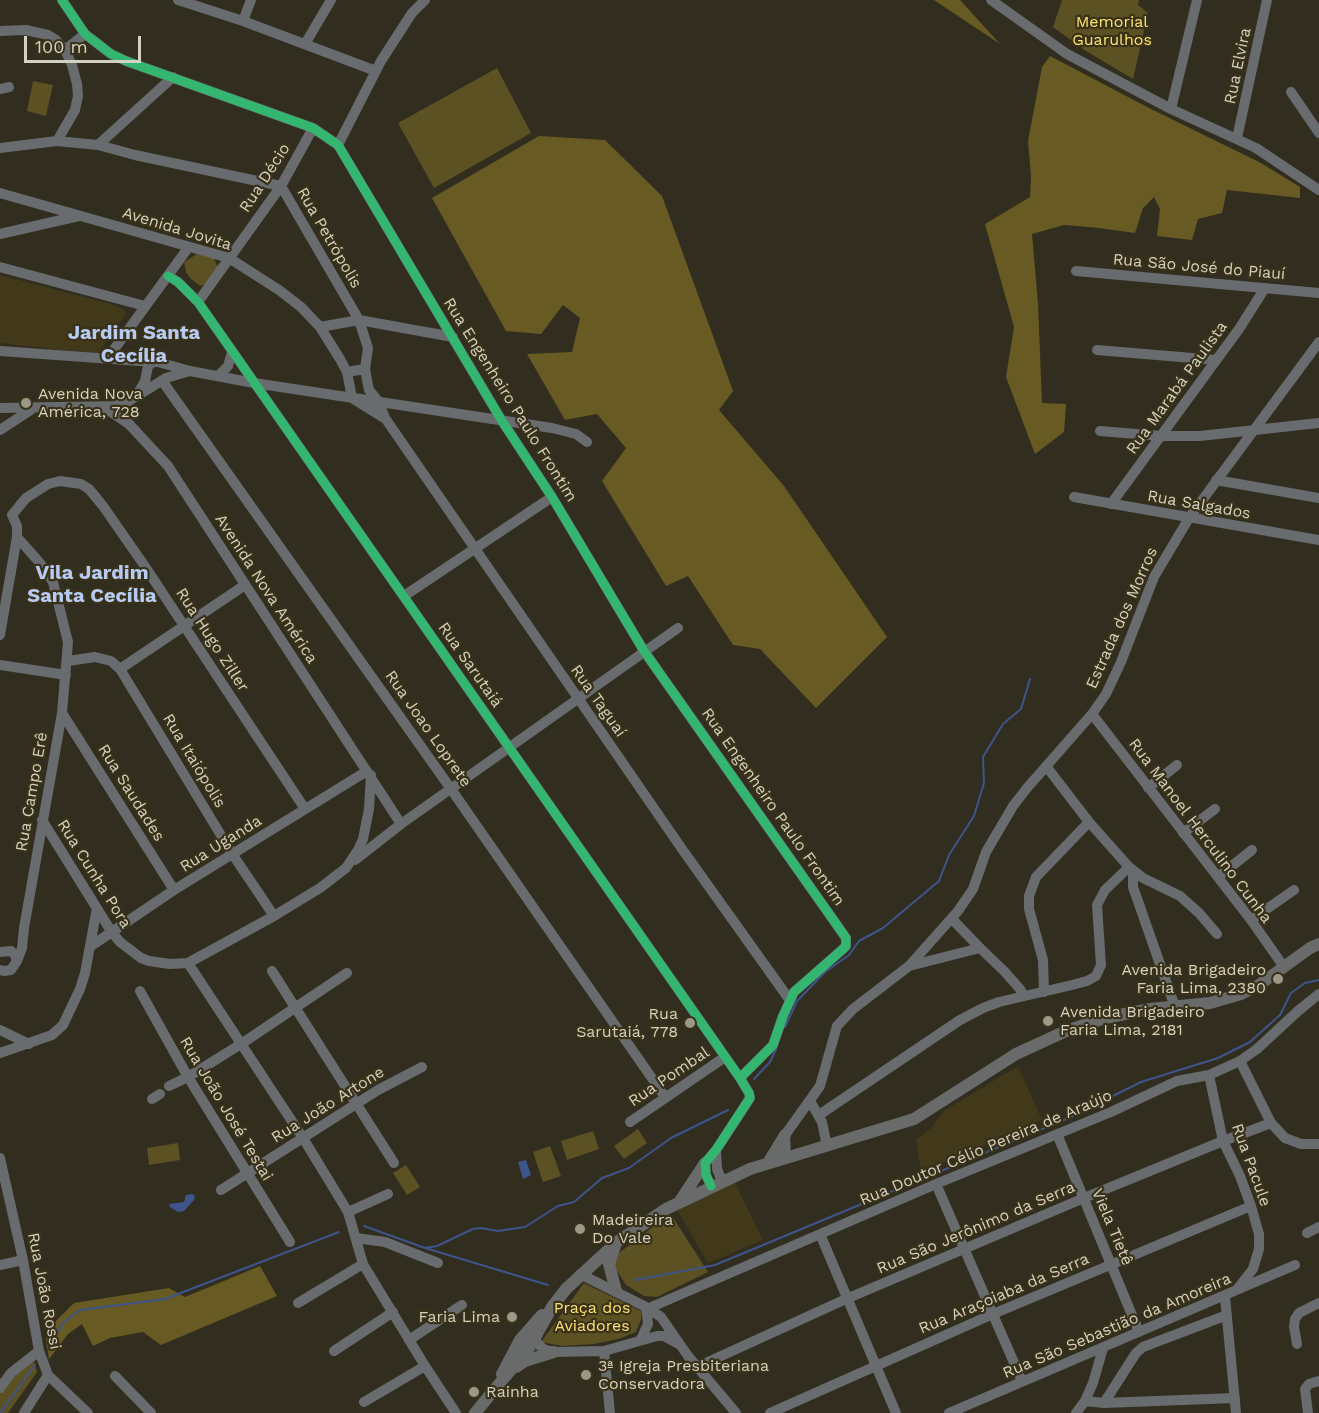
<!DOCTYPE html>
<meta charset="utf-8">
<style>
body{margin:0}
#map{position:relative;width:1319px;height:1413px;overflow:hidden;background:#312e20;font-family:"Work Sans",sans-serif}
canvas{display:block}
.scale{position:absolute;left:24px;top:36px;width:117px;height:27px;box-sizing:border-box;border:3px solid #d5d1c2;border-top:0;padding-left:8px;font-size:18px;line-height:21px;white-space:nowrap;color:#d5d1c2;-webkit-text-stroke:4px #393218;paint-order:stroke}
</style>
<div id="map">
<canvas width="1319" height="1413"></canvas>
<div class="scale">100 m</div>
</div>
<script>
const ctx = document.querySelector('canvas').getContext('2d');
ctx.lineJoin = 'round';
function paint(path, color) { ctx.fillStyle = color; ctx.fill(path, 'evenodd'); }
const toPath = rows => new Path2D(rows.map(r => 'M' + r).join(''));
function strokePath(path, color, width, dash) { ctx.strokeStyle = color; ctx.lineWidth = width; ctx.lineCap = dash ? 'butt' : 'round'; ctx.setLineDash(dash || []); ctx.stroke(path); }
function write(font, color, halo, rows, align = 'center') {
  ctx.font = font + ' "Work Sans",sans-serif'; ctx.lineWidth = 4.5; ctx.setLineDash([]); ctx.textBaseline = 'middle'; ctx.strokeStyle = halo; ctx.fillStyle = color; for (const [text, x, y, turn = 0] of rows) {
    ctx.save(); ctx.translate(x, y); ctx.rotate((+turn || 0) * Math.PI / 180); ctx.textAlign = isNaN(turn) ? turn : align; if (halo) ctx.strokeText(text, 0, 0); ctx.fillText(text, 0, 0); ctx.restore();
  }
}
paint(toPath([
 [0,275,118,306,127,313,97,354,0,343],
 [1018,1066,1042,1120,921,1172,916,1140,931,1128,944,1111],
 [734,1181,763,1240,708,1263,677,1210]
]), '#41391a');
paint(toPath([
 [1062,0,1139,0,1138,5,1148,13,1133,79,1086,51,1053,27],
 [497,68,531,133,434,188,398,123],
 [33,81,53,85,46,116,27,111],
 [197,254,213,257,218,267,208,283,200,286,191,279,186,272,184,262],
 [638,1129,647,1143,624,1159,614,1146],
 [593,1131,599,1149,567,1160,561,1141],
 [178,1143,180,1160,149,1165,147,1148],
 [550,1146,561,1176,543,1182,533,1152],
 [406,1165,420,1187,407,1195,393,1173],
 [674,1219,708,1272,657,1297,644,1296,626,1285,614,1266,619,1253,662,1220],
 [584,1283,641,1311,641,1319,636,1332,618,1339,594,1344,562,1346,541,1342],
 [34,1361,37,1372,8,1413,0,1413,0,1394,11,1379]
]), '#5c5122');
paint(toPath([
 [928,0,960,0,1000,44,934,0],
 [1050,56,1151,109,1261,163,1300,187,1300,198,1227,190,1222,213,1198,219,1192,240,1157,236,1160,209,1154,197,1143,208,1135,233,1099,228,1064,225,1032,234,1038,303,1042,403,1066,404,1064,432,1035,454,1006,377,1014,327,985,224,1030,197,1031,176,1028,141,1042,67],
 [539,136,605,140,662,196,733,391,719,410,784,486,887,637,816,708,760,649,733,645,688,576,666,586,602,481,626,448,597,414,565,420,527,354,572,352,580,318,563,305,541,334,506,331,432,198],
 [260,1266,277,1296,161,1345,143,1332,110,1338,93,1346,82,1324,68,1334,49,1359,46,1339,54,1323,74,1303,169,1288,185,1297]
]), '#685a23');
paint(toPath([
 [526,1160,531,1175,523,1179,518,1162],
 [192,1194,195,1196,194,1200,184,1211,178,1212,170,1207,169,1204,184,1202,186,1195]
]), '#3d558b');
strokePath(toPath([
 [785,1027,797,1001,825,972,849,955,859,941,883,928,939,881,949,855,974,816,984,783,983,757,1003,724,1021,709,1030,679],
 [754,1079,770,1062,776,1049],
 [364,1226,425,1248,548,1285],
 [425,1248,437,1246,473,1229,481,1228,498,1231,525,1227,558,1206,574,1202,602,1178,629,1168,671,1138,728,1110],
 [635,1280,715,1265,1071,1117,1141,1082,1218,1058,1250,1042,1280,1015,1291,993,1305,983,1319,980],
 [50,1344,63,1323,80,1310,165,1299,339,1232],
 [0,1413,35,1365]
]), '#3d558b', 2);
strokePath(toPath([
 [62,0,85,34,111,54,126,61,313,128,338,145,502,421,552,497,644,651,846,938,846,946,843,949,794,992,783,1016,773,1045,740,1078],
 [178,0,243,21,376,71],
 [991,0,1067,54,1171,109,1256,148,1319,190],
 [243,21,251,0],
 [0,31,26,30,48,35,56,40,65,50,72,65,77,84,78,96,75,110,57,141,0,148],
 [305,44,331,0],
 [65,50,85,34],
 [0,89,9,87],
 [1291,92,1319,133],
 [1171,109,1197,0],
 [1237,138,1267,0],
 [57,141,98,145,135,155,281,186,359,320,368,348,365,369,347,372],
 [98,145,173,77],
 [338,145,381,61,412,13,425,0],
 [0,193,229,258,279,290,301,307,320,327,340,359,347,372,352,398,384,418],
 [0,234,79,216],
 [0,267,145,306],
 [1076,271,1319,293],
 [168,276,178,282,198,302,740,1078,749,1093,750,1098,716,1150,705,1163,706,1175,711,1186],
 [198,302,281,186,313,128],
 [320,327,359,320,453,337],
 [1097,350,1216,360],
 [0,351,153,362],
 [107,359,188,248],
 [365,369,369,390,378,401,385,418,682,849,789,999],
 [218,376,228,366,232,352],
 [163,382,451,789,665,1097],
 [136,397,145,381,148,366,153,362,158,362,190,371,254,383,552,428,576,434,587,442],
 [0,408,114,406,129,401,166,378,190,371],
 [105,408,129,424,168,466,401,824],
 [0,430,32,409],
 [1100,431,1161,436,1200,436,1319,423],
 [1216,480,1319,498],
 [1074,497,1319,540],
 [1111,504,1239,329,1265,288],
 [404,596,552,497],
 [0,635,17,537,17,526,12,515,26,498,48,484,60,481,81,484,89,489,103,506,144,565,305,809],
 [68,661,95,657,111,661,120,669,233,855,274,916],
 [0,665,66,675],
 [120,669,245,585],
 [62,713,174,890],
 [1092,714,1251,920,1284,967],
 [1046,766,1089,822,1129,867,1143,878,1180,896,1199,913,1217,934],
 [1148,788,1177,765],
 [42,820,111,931,120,942,141,958,149,961,170,964,188,963,274,916,320,888,346,868,358,850,363,839,369,809,371,775],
 [1183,833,1215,809],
 [355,860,401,824,678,628],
 [1133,872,1133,887,1175,1007],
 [1218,877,1252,850],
 [952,919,980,948],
 [1251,920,1294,890],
 [91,946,174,890,367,771],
 [0,952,11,951,15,955,17,961,11,970,4,971,0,970],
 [17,961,22,948,24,928,62,713,68,642,53,582,40,563,17,537],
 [188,963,303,1138,348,1212,363,1264,425,1366,456,1413],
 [909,966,980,948,1004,971,1020,989,1024,996],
 [272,971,394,1163],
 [140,991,188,1077,290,1242],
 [1044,992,1043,960,1029,909,1029,896,1036,877,1089,822],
 [0,1030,29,1044],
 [0,1053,52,1035,63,1025,80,989,85,973,97,908],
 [1240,1061,1271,1123,1285,1138,1301,1144,1319,1144],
 [1209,1075,1223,1141,1240,1176,1251,1206,1259,1234,1259,1249,1253,1269,1238,1288],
 [169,1086,188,1077,241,1044,347,973],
 [152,1099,160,1094],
 [810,1101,822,1122,827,1146],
 [819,1115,960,1020,983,1008,999,1002,1072,985,1087,981,1096,976,1101,965,1097,905,1105,890,1129,867],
 [630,1122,725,1057],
 [1057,1134,1139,1332],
 [716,1150,717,1169,722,1181],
 [0,1158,23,1260,39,1351,48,1375,88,1413],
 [786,1158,785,1135,820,1086,837,1026,853,1009,909,966,958,911,973,889,986,852,1013,806,1027,788,1092,714,1106,694,1121,662,1154,577,1189,518,1319,342],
 [936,1184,1022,1381],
 [221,1190,378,1090,422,1067],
 [348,1212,388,1194],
 [1307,1233,1319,1227],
 [820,1234,896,1413],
 [356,1238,385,1242,438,1263],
 [0,1265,23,1260],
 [580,1274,646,1307,661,1317,688,1356,736,1413],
 [1225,1297,1236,1413],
 [298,1303,363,1264],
 [649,1308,936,1184,1111,1112,1177,1081,1209,1075,1240,1061,1257,1049,1298,1011,1319,994],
 [529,1334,543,1349,554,1352,604,1351,657,1336,664,1336,679,1344],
 [641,1339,648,1324,646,1307],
 [409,1340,462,1305],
 [1297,1344,1294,1327,1295,1319,1299,1313,1319,1303],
 [334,1351,393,1312],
 [604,1351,610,1413],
 [697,1367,846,1299,1084,1198,1223,1141,1271,1123],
 [115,1376,151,1413],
 [0,1388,11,1373,39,1351],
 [1085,1401,1104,1403,1235,1398],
 [364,1402,425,1366],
 [1104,1403,1136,1353,1143,1347,1227,1315],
 [24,1413,48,1375],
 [770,1413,993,1314,1251,1206],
 [949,1413,1295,1265],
 [1076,1413,1085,1401,1093,1383,1103,1348],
 [1308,1413,1305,1389,1309,1384,1319,1381]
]), '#696c6f', 10);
strokePath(toPath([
 [768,1163,785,1135],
 [680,1201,705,1163],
 [615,1246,609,1264,616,1291],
 [516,1367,525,1361,554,1352],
 [502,1374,520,1340,542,1315],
 [475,1413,529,1348,552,1307,566,1289,617,1242,666,1209,750,1169,914,1119,1016,1054,1066,1031,1105,1018,1150,1009,1210,1003,1241,994,1259,985,1310,948,1319,944]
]), '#696b6b', 12);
strokePath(toPath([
 [62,0,85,34,111,54,126,61,313,128,338,145,502,421,552,497,644,651,846,938,846,946,843,949,794,992,783,1016,773,1045,740,1078],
 [168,276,178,282,198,302,740,1078,749,1093,750,1098,716,1150,705,1163,706,1175,711,1186]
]), '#33b770', 9);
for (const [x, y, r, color] of [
 [26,403,6,"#9c9889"],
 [1278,979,6,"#9c9889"],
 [1048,1021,6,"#9c9889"],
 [690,1023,6,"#9c9889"],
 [580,1229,6,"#9c9889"],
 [512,1317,6,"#9c9889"],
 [586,1375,6,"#9c9889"],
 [474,1392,6,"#9c9889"]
]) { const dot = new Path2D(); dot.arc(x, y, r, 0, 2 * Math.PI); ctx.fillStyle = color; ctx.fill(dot); strokePath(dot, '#393218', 2); }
write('16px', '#fde173', '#393218', [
 ["Memorial",1112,22],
 ["Guarulhos",1112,40],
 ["Praça dos",592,1308],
 ["Aviadores",592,1326]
]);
write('16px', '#d5d1c2', '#393218', [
 ["Rua Elvira",1238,66,-78],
 ["Rua Décio",265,178,-57],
 ["Avenida Jovita",177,229,17],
 ["Rua Petrópolis",329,238,60],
 ["Rua São José do Piauí",1199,267,5],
 ["Rua Marabá Paulista",1177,388,-54],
 ["Rua Engenheiro Paulo Frontim",510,400,58],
 ["Rua Salgados",1199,505,10],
 ["Avenida Nova América",266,589,57],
 ["Estrada dos Morros",1122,618,-66],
 ["Rua Hugo Ziller",212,640,57],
 ["Rua Sarutaiá",470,665,55],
 ["Rua Taguaí",598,701,55],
 ["Rua Joao Loprete",428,729,55],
 ["Rua Itaiópolis",194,761,59],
 ["Rua Campo Erê",32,792,-80],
 ["Rua Saudades",131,793,58],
 ["Rua Engenheiro Paulo Frontim",773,807,55],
 ["Rua Manoel Herculino Cunha",1200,831,53],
 ["Rua Uganda",221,844,-32],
 ["Rua Cunha Pora",94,874,58],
 ["Rua Pombal",669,1077,-34],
 ["Rua João Artone",328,1105,-32],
 ["Rua João José Testai",226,1109,59],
 ["Rua Doutor Célio Pereira de Araújo",986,1148,-23],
 ["Rua Pacule",1251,1165,70],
 ["Viela Tietê",1112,1227,67],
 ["Rua São Jerônimo da Serra",976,1228,-23],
 ["Rua João Rossi",44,1291,79],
 ["Rua Araçoiaba da Serra",1004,1294,-23],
 ["Rua São Sebastião da Amoreira",1117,1326,-23]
]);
write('16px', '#d5d1c2', '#393218', [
 ["Avenida Nova",38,394],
 ["América, 728",38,412],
 ["Avenida Brigadeiro",1266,970,"right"],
 ["Faria Lima, 2380",1266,988,"right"],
 ["Avenida Brigadeiro",1060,1012],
 ["Faria Lima, 2181",1060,1030],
 ["Rua",678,1014,"right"],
 ["Sarutaiá, 778",678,1032,"right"],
 ["Madeireira",592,1220],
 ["Do Vale",592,1238],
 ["Faria Lima",500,1317,"right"],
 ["3ª Igreja Presbiteriana",598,1366],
 ["Conservadora",598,1384],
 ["Rainha",486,1392]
], 'left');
write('bold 20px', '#b7caf2', '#393218', [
 ["Jardim Santa",134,333],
 ["Cecília",134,356],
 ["Vila Jardim",92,573],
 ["Santa Cecília",92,596]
]);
</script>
